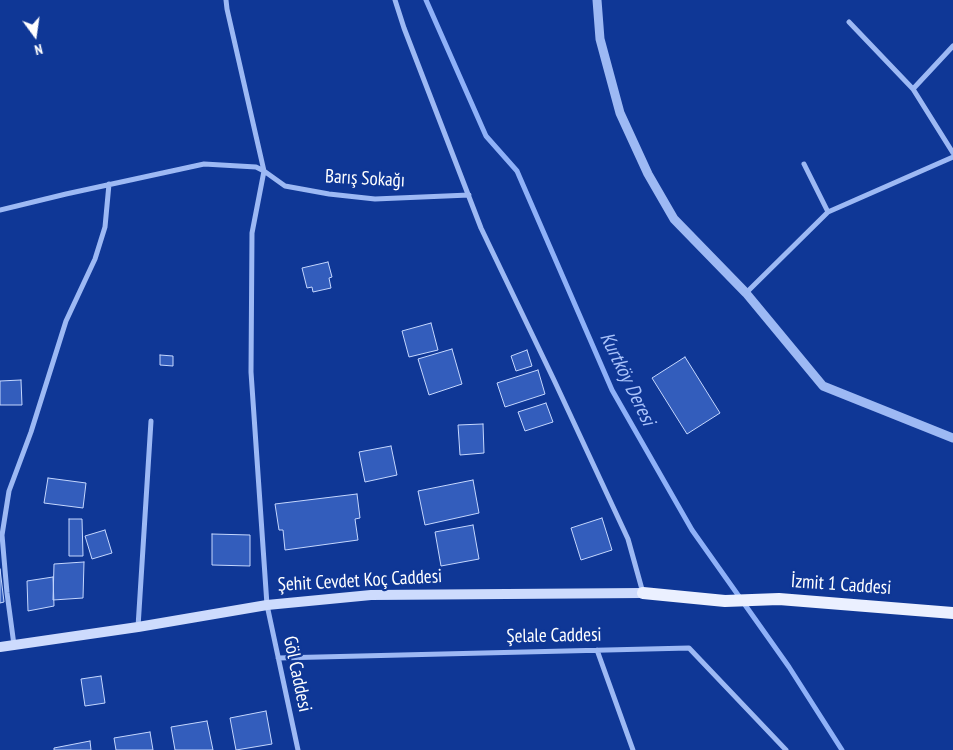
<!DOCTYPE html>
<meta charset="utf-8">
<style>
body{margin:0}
#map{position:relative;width:953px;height:750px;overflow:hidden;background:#0f3796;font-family:"PT Sans Narrow",sans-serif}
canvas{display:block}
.north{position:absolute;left:10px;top:10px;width:50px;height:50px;-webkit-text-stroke:4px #0f3796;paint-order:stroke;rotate:166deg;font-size:14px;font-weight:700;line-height:20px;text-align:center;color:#fff}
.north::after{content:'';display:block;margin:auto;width:18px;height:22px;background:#fff;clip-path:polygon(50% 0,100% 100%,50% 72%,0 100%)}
</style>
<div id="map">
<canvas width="953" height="750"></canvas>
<div class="north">N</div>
</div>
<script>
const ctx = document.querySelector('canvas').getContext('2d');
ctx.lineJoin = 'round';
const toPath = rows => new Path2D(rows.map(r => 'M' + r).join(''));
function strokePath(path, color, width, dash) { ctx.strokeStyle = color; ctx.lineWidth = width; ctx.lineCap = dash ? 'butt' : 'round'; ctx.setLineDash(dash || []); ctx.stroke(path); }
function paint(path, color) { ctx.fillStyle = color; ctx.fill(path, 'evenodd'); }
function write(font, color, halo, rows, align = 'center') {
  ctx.font = font + ' "PT Sans Narrow",sans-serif'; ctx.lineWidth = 4.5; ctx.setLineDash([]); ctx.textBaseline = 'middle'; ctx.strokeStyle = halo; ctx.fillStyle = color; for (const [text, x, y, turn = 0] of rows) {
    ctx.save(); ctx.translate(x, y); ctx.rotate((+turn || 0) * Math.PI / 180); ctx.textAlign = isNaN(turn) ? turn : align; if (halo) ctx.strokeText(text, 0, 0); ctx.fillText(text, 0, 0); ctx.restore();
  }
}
strokePath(toPath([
 [426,0,486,136,517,171,612,390,692,530,789,667,842,750]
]), '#8fb1f8', 5);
const building = toPath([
 [328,262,332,277,329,278,331,288,313,292,312,287,307,288,302,268,328,262],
 [431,323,438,350,409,357,402,331,431,323],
 [452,349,462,384,429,395,418,359,452,349],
 [527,350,532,366,516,371,511,356,527,350],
 [160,355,173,356,173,366,160,365,160,355],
 [685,357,720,413,687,434,652,378,685,357],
 [538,370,545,394,505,407,497,383,538,370],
 [21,380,22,405,0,405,0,381,21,380],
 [546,403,553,422,525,431,518,412,546,403],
 [483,424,484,453,460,455,458,425,483,424],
 [391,446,397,475,365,482,359,452,391,446],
 [48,478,86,483,83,508,44,503,48,478],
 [473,480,479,513,425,525,418,491,473,480],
 [357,494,360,518,355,519,358,540,285,550,283,530,279,530,275,504,357,494],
 [602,518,612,550,581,560,571,528,602,518],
 [69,519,82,519,83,556,69,556,69,519],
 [473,525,479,559,441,566,435,532,473,525],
 [105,530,112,553,92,559,85,536,105,530],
 [212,534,250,535,250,566,212,565,212,534],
 [84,562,83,598,53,600,54,564,84,562],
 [0,569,4,602,0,603,0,569],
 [53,577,54,606,28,611,27,581,53,577],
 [101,676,105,703,85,706,81,679,101,676],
 [266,711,272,744,236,750,230,718,266,711],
 [207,721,213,750,175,750,171,727,207,721],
 [150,732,153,750,116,750,114,738,150,732],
 [90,741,91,750,54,750,54,748,90,741]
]);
paint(building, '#335dbc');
strokePath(building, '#c5d7fe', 1);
strokePath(toPath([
 [226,0,227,9,264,171,252,233,251,372,267,605,298,750],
 [395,0,404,28,481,228,554,380,628,539,643,593],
 [849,22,913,89,953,46],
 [913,89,953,153],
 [804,164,828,212],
 [0,210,66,194,204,164,256,167,264,171,285,186,329,194,375,199,469,195],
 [746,293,828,212,953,157],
 [138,627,151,421],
 [14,645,7,593,2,535,9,491,31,432,66,321,95,259,105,227,109,184],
 [597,650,633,750],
 [278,658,689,648,786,750]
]), '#9db9f4', 5);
strokePath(toPath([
 [597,0,600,39,620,113,648,174,674,219,746,293,823,386,953,438]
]), '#9db9f4', 9);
strokePath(toPath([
 [0,647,138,627,267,605,371,595,643,593]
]), '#cddbfd', 10);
strokePath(toPath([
 [643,593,725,601,779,599,953,613]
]), '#ebf0ff', 12);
write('19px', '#fff', '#0f3796', [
 ["Barış Sokağı",365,179,3],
 ["Şehit Cevdet Koç Caddesi",360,581,-3],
 ["İzmit 1 Caddesi",841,585,4],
 ["Şelale Caddesi",554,636,-1],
 ["Göl Caddesi",297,674,78]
]);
write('italic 20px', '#aac3fb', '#0f3796', [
 ["Kurtköy Deresi",627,379,64]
]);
</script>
